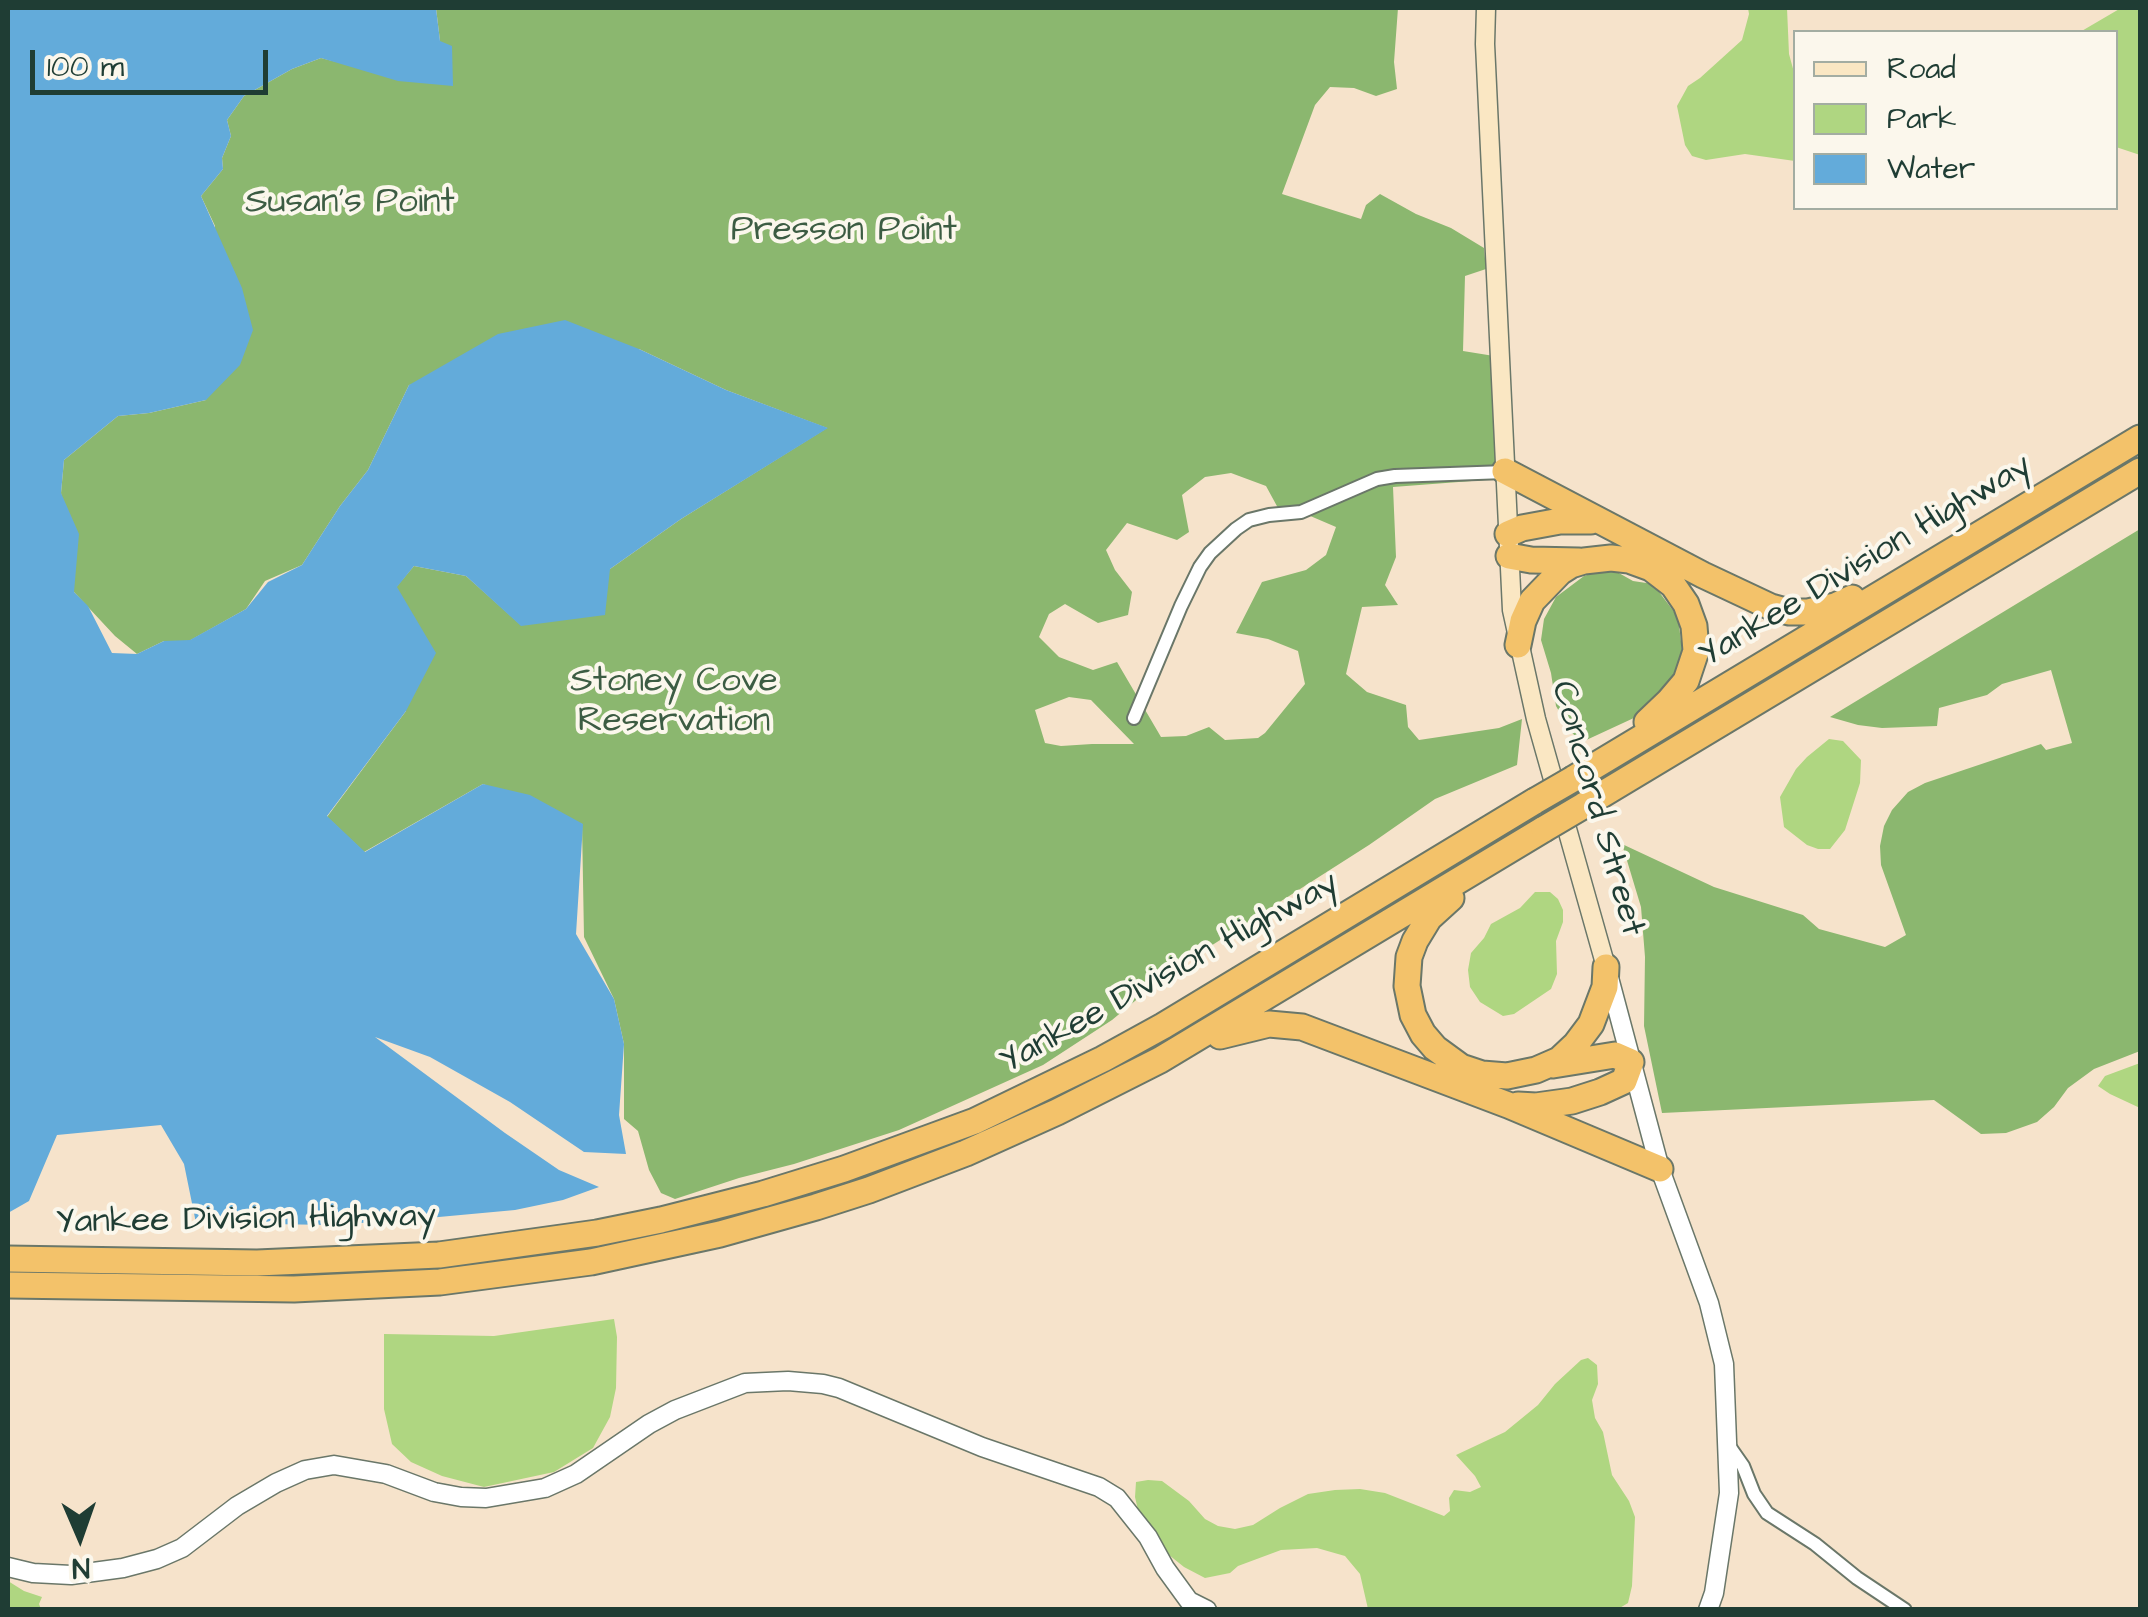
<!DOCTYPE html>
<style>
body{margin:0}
#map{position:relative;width:2148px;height:1617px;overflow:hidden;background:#f6e3cb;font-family:"Architects Daughter",sans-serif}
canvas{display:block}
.frame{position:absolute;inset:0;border:10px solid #1f3d34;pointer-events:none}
.legend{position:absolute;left:1793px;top:30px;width:325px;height:180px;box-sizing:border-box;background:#fbf7ec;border:2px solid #a3ada2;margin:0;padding:12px 18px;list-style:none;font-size:30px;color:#1f3d34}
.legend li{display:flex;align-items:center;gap:20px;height:50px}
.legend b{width:50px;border:2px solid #a3ada2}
.north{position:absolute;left:30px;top:1487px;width:100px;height:100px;-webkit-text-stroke:8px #fbf7ec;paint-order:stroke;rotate:178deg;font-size:28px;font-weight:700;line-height:40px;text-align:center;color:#1f3d34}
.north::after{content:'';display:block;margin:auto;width:35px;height:45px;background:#1f3d34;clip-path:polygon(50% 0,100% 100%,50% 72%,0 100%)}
.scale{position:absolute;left:30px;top:50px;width:238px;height:45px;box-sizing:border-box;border:5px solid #1f3d34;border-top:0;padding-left:12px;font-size:30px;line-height:35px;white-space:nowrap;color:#1f3d34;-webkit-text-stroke:8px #fbf7ec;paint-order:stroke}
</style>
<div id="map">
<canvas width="2148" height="1617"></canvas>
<div class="frame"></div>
<ul class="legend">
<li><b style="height:12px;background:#fae7c3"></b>Road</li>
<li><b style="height:28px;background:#afd681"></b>Park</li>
<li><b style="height:28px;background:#63abda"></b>Water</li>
</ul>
<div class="north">N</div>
<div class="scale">100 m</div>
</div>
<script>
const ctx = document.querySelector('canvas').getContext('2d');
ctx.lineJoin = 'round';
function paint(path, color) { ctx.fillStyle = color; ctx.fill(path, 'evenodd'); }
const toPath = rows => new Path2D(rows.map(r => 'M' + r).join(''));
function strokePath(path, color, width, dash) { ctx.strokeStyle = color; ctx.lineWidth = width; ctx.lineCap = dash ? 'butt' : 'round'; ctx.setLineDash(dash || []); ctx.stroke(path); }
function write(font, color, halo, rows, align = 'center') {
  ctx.font = font + ' "Architects Daughter",sans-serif'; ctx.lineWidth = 8; ctx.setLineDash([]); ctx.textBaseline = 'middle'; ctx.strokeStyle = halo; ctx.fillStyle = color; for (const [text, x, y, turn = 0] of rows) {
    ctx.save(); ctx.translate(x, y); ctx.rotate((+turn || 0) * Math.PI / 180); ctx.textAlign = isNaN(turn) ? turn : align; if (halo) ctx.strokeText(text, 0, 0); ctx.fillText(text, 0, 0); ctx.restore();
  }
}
paint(toPath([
 [1748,8,1787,8,1789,54,1795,76,1795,161,1745,154,1706,160,1692,156,1685,145,1677,106,1688,86,1700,78,1742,40,1749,14],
 [2121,8,2140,8,2140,155,2116,147,2116,32,2080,32],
 [1829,739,1843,741,1861,760,1860,783,1845,830,1830,849,1818,849,1807,845,1784,827,1780,797,1796,769,1807,757],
 [1535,892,1550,892,1558,899,1563,910,1563,922,1556,941,1557,974,1551,989,1514,1014,1503,1016,1480,1002,1470,987,1468,970,1471,953,1484,938,1491,924,1520,908],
 [2140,1063,2140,1108,2110,1094,2098,1086,2105,1076],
 [614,1319,617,1337,616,1388,610,1417,593,1448,554,1472,484,1487,442,1476,411,1462,392,1444,384,1409,384,1334,494,1336],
 [1588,1358,1597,1365,1598,1384,1592,1400,1595,1418,1603,1432,1612,1475,1629,1501,1635,1517,1632,1586,1628,1603,1618,1609,1368,1609,1360,1574,1345,1556,1317,1548,1281,1550,1238,1566,1230,1573,1205,1578,1184,1567,1164,1551,1138,1510,1135,1497,1136,1482,1148,1480,1162,1481,1189,1501,1205,1519,1218,1526,1235,1529,1253,1525,1280,1508,1308,1494,1335,1490,1360,1489,1385,1493,1444,1516,1450,1511,1449,1498,1454,1490,1470,1492,1481,1487,1475,1476,1456,1455,1505,1432,1538,1405,1555,1384,1581,1360],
 [8,1581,24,1591,42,1597,39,1604,41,1609,8,1609]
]), '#afd681');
paint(toPath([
 [436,8,1398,8,1394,62,1397,89,1376,96,1354,88,1330,87,1315,105,1282,194,1361,219,1366,205,1380,194,1416,214,1451,228,1484,248,1486,269,1465,276,1463,351,1494,356,1498,430,1496,464,1485,480,1393,487,1396,557,1385,585,1398,605,1362,607,1346,674,1367,692,1406,705,1408,727,1419,740,1499,728,1522,719,1517,765,1435,799,1369,845,1170,972,1112,1020,1043,1065,899,1130,794,1164,739,1178,675,1199,661,1193,649,1170,638,1131,624,1119,624,1044,614,999,584,937,582,824,483,784,364,852,327,817,406,711,396,587,414,566,466,576,521,625,610,569,681,519,827,428,726,390,639,349,409,385,368,470,340,506,302,565,265,581,246,609,189,641,164,641,137,654,115,636,74,592,61,493,64,460,118,416,149,413,206,400,215,226,201,196,223,169,222,158,231,136,227,120,244,96,292,69,321,58,353,66,440,41],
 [1231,473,1266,486,1278,508,1301,512,1336,527,1326,555,1306,570,1262,582,1236,633,1268,639,1298,651,1305,684,1265,733,1258,738,1225,740,1209,727,1186,736,1161,737,1117,662,1093,670,1059,657,1039,637,1049,614,1065,604,1098,623,1128,615,1132,592,1115,570,1106,550,1127,523,1177,540,1189,532,1182,495,1205,477],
 [1069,697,1091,700,1134,744,1092,744,1061,746,1045,743,1035,710],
 [2140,529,2140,1051,2094,1069,2068,1088,2054,1107,2037,1122,2006,1133,1981,1134,1934,1100,1662,1113,1644,1026,1645,957,1641,907,1622,844,1714,887,1803,915,1819,929,1885,947,1906,935,1881,865,1880,846,1884,826,1892,810,1908,792,1925,783,2041,744,2046,750,2072,743,2051,670,2002,684,1987,695,1939,708,1937,726,1882,728,1858,725,1830,717],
 [1610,568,1633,581,1653,584,1678,617,1682,650,1676,676,1666,693,1636,717,1582,742,1571,732,1556,706,1551,673,1541,640,1544,619,1556,597,1584,576]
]), '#8bb76f');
paint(toPath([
 [8,8,436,8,440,41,452,46,453,86,398,81,321,58,292,69,244,96,227,120,231,136,222,158,223,169,201,196,242,288,253,330,240,365,206,400,149,413,118,416,64,460,61,493,79,534,74,592,88,606,112,653,137,654,164,641,190,640,246,609,268,582,302,565,340,506,368,470,409,385,498,334,565,320,639,349,726,390,828,428,681,519,610,569,605,615,521,626,466,576,414,566,397,587,436,653,406,711,327,816,365,852,483,784,530,795,583,824,576,934,614,999,624,1044,619,1115,626,1154,584,1152,510,1102,430,1057,375,1037,505,1133,559,1170,599,1187,563,1200,515,1210,428,1218,334,1225,196,1223,184,1164,161,1125,57,1135,29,1201,8,1213]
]), '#63abda');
const minor = toPath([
 [1134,718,1181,606,1200,567,1210,553,1236,529,1249,520,1269,515,1301,512,1377,479,1395,476,1505,472],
 [1729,1446,1743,1466,1754,1494,1767,1513,1815,1544,1857,1578,1905,1610]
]);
const tertiary = toPath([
 [1608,974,1660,1169,1709,1303,1724,1364,1729,1493,1714,1593,1708,1610],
 [8,1567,33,1573,71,1575,123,1568,157,1559,182,1548,237,1506,276,1483,305,1470,334,1465,386,1474,434,1492,461,1497,486,1498,545,1488,576,1474,649,1424,675,1410,745,1383,788,1381,823,1384,839,1388,982,1447,1099,1487,1117,1498,1148,1537,1165,1568,1189,1601,1207,1610]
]);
const secondary = toPath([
 [1486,8,1485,44,1512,610,1536,719,1606,967]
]);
const motorway = toPath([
 [1505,471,1703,575,1771,607,1789,612,1808,612,1835,606,1852,598],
 [1508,534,1522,528,1560,521,1591,521],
 [1509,556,1531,560,1579,561],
 [1518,645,1523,621,1532,601,1560,572,1571,565,1584,561,1611,558,1629,560,1651,568,1673,585,1686,604,1694,626,1696,651,1686,681,1669,701,1647,722],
 [1573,779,2140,438],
 [1583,806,2140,471],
 [1451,898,1429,918,1415,941,1409,957,1407,986,1413,1015,1423,1034,1435,1048,1461,1067,1482,1074,1507,1076,1536,1070,1559,1060,1576,1044,1591,1024,1605,987,1606,967],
 [1220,1036,1269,1024,1302,1027,1508,1105,1660,1169],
 [1518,1105,1536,1106,1572,1101,1600,1092,1624,1081,1631,1062,1615,1055,1553,1065],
 [8,1259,257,1263,439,1255,597,1233,661,1220,763,1194,844,1169,975,1121,1103,1059,1163,1026,1535,801],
 [8,1285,294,1289,440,1282,591,1262,720,1234,816,1207,869,1190,966,1153,1057,1112,1160,1060,1544,829]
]);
strokePath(minor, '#6a7769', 16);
strokePath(tertiary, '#6a7769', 21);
strokePath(secondary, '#6a7769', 21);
strokePath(motorway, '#6a7769', 29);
strokePath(minor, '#fff', 12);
strokePath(tertiary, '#fff', 18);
strokePath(secondary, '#fae7c3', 18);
strokePath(motorway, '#f3c26a', 25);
const motorwayBridge = toPath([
 [1535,801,1573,779],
 [1544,829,1583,806]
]);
strokePath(motorwayBridge, '#6a7769', 29, []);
strokePath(motorwayBridge, '#f3c26a', 25);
write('35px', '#3c5c43', '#fbf7ec', [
 ["Susan's Point",350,204],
 ["Presson Point",844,232],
 ["Stoney Cove",674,683],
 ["Reservation",674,723]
]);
write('35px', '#1f3d34', '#fbf7ec', [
 ["Yankee Division Highway",1866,562,-31],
 ["Concord Street",1596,809,74],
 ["Yankee Division Highway",1170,974,-29],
 ["Yankee Division Highway",246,1221,-1]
]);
</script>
